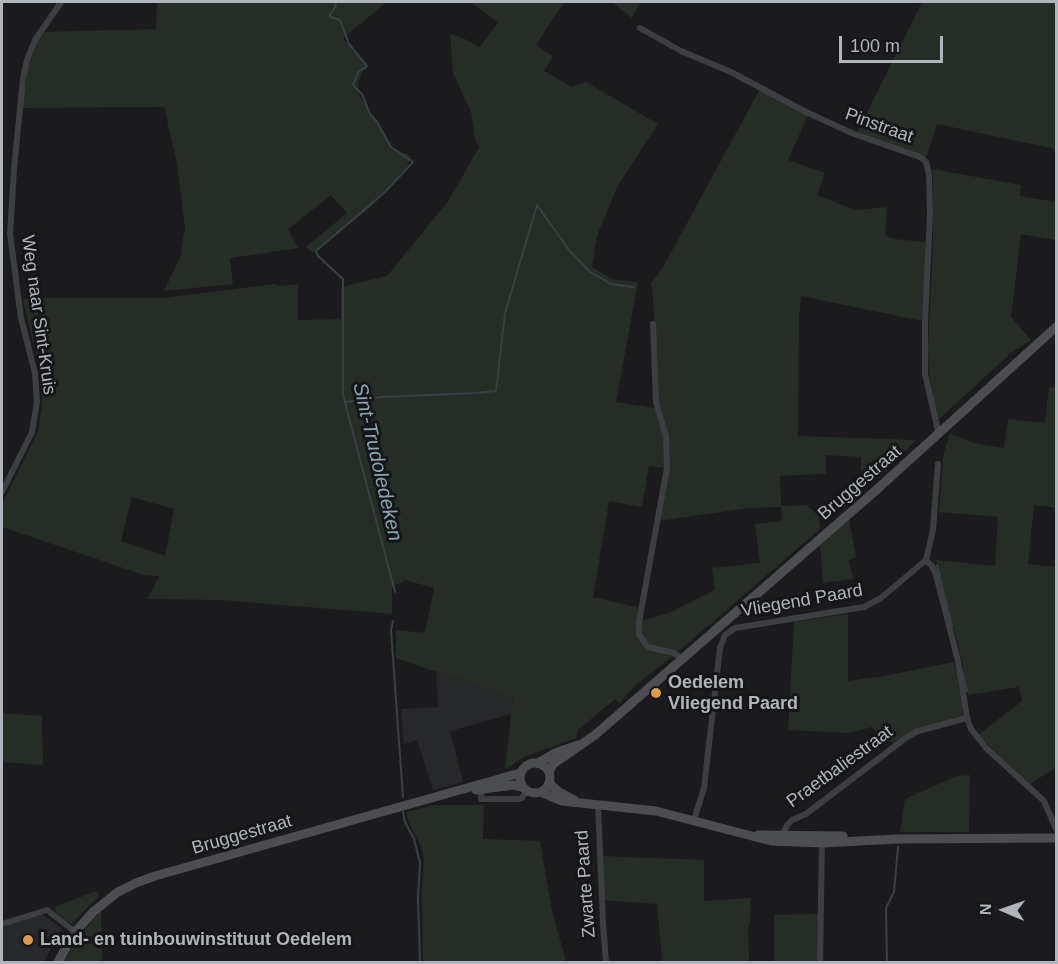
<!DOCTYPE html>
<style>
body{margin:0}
#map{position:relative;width:1058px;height:964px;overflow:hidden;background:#1b1b1d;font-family:Arial,sans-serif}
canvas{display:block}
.frame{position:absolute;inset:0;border:3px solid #afb5bb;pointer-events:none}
.north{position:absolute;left:974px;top:880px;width:60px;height:60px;-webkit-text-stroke:4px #161618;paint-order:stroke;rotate:272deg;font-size:16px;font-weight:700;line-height:24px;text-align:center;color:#afb5bb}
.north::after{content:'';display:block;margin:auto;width:21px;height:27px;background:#afb5bb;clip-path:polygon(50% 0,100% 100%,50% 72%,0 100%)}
.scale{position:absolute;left:839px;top:36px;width:104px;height:27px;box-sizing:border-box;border:3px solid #afb5bb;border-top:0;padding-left:8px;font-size:18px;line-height:21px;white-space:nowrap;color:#afb5bb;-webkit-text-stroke:4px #161618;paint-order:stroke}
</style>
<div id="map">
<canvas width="1058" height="964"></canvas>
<div class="frame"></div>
<div class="north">N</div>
<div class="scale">100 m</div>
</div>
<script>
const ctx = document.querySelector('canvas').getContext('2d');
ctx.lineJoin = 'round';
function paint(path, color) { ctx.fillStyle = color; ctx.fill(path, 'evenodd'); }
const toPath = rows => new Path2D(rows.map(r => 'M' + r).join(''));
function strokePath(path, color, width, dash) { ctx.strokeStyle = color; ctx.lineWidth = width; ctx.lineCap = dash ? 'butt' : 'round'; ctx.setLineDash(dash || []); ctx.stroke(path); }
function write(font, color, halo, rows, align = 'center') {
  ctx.font = font + ' Arial,sans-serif'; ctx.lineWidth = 6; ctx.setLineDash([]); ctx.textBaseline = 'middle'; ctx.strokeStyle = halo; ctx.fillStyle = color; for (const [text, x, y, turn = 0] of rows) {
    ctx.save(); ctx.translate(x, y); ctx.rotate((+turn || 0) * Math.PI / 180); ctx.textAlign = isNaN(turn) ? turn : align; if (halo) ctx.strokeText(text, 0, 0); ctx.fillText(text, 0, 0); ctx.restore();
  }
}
paint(toPath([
 [436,672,513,698,511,714,450,731,463,782,433,790,417,740,404,744,401,709,438,707],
 [41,914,62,928,44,962,2,962,2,926]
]), '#27282a');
paint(toPath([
 [164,2,387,2,343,38,368,68,362,72,358,83,359,95,391,147,411,156,407,167,374,204,314,253,306,247,347,213,331,195,288,229,298,248,230,258,233,284,164,291,180,258,185,227,177,163,164,107,22,108,28,63,38,40,44,32,156,29,157,3],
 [470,2,564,2,536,45,553,56,544,71,572,87,586,82,658,124,617,187,597,236,592,267,611,279,638,282,616,402,655,408,665,439,665,468,649,466,642,507,609,501,593,597,640,608,637,637,639,641,645,647,674,655,634,686,620,703,615,699,578,730,576,738,524,757,505,770,513,698,396,658,396,630,425,633,434,588,405,580,392,587,392,614,222,600,147,599,159,576,144,575,2,527,2,504,38,432,42,407,39,366,23,300,29,298,164,298,274,284,280,286,298,284,298,320,341,319,341,287,387,276,449,200,479,147,475,139,471,112,453,73,450,34,461,37,480,47,498,22],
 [132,497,174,509,165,556,121,541],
 [612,2,641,2,632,18],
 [922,2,1056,2,1056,149,937,124,926,158,857,133],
 [760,89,808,115,788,160,825,173,817,195,855,210,887,207,885,235,893,239,927,242,922,321,801,296,799,319,798,436,916,440,879,478,861,477,861,457,826,455,826,474,780,476,781,506,806,505,819,516,820,529,679,651,654,647,646,643,642,639,641,621,671,612,715,590,712,568,760,563,755,524,782,521,781,507,749,508,659,521,669,458,658,408,653,298,651,283,662,269],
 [933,169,1021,185,1020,196,1056,202,1056,240,1021,234,1011,317,1031,340,1012,352,937,421,929,374,928,348,933,243],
 [1049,387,1056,388,1056,508,1034,505,1028,564,1056,567,1056,767,1029,785,978,735,1022,701,1019,687,968,695,962,661,936,560,995,566,998,517,939,512,943,456,950,433,973,443,1004,448,1008,419,1045,423],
 [849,519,856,557,849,560,853,579,823,583,820,544],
 [848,614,848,681,884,676,954,662,958,679,963,716,906,734,893,743,871,727,850,733,788,730,794,622],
 [2,713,42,716,43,765,2,762],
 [970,775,969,832,900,832,905,799,957,776],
 [434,805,484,805,483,839,540,841,552,911,566,961,423,962,422,891,424,859,421,846,409,823,406,812],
 [600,856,704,860,704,901,751,898,750,921,748,931,749,962,653,962,662,960,657,904,603,900],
 [96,891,99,896,71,924,56,913,55,907],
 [101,910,102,962,64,962,81,934],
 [818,914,817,962,774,962,774,915]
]), '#262d26');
strokePath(toPath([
 [335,2,336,6,330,14,330,17,340,20,349,44,367,66,358,72,353,85,362,94,370,114,377,122,391,147,413,162,385,192,316,251,318,256,343,279,343,395,395,592],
 [346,402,382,397,475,393,496,391,505,313,537,205,569,250,590,272,611,284,633,287],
 [937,565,952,626],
 [393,621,391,630,403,797],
 [962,670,967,691],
 [403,812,405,822,414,839,420,863,418,898,420,962],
 [887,962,886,908,894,892,898,847]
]), '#364045', 2);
strokePath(toPath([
 [640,28,681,51,731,72,806,112,854,134,920,157,926,162,929,174,930,214,925,322,925,374,939,435],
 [653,324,656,402,666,437,667,468,639,622,639,635,648,647,674,653,682,659],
 [2,492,32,432,37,402,35,373,21,318,10,234,14,169,23,78,27,60,35,40,61,2],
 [926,560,932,566,936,575,958,661,967,718,971,729,986,748,1044,801,1056,829],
 [482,786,481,799,518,799,522,798,526,791],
 [598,804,603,924,606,962],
 [694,820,704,788,720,648,725,635,735,628,864,607,881,598,926,560,933,530,938,464],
 [782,836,787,825,792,820,806,814,907,737,918,731,967,718],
 [2,924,47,910,75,932],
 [820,962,822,840]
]), '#3d3e42', 6);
strokePath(toPath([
 '520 778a15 15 0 1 1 30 0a15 15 0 1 1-30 0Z',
 [538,763,555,753,578,745],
 [549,772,553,764,595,735,874,492,1056,327],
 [549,783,559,792,574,800],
 [476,790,513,785,522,787],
 [541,792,562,801,656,811,771,841,822,843,897,839,1056,838],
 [758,835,843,836],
 [58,962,75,932,94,911,118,892,136,883,155,876,520,773]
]), '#4b4d51', 9);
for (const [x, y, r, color] of [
 [656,693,6,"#dc9954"],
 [28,940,6,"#dc9954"]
]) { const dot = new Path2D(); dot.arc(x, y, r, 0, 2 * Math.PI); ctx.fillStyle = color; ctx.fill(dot); strokePath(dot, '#161618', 2); }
write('18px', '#afb5bb', '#161618', [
 ["Pinstraat",879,126,20],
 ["Weg naar Sint-Kruis",38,315,82],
 ["Bruggestraat",860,483,-41],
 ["Vliegend Paard",802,601,-10],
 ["Praetbaliestraat",840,767,-36],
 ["Bruggestraat",242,835,-16],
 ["Zwarte Paard",586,884,-94]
]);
write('bold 18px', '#afb5bb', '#161618', [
 ["Oedelem",668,683],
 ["Vliegend Paard",668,704],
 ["Land- en tuinbouwinstituut Oedelem",40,940]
], 'left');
write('italic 20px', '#8ca5b1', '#161618', [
 ["Sint-Trudoledeken",377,462,77]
]);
</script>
